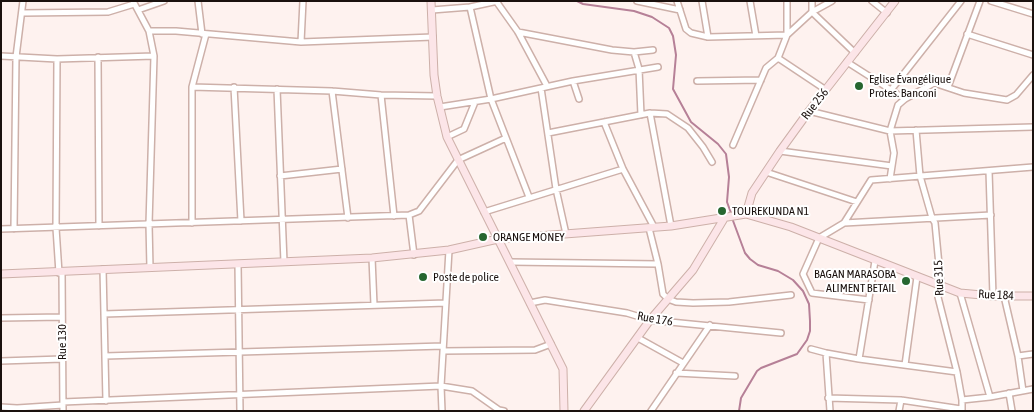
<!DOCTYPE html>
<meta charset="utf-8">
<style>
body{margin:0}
#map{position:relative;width:1034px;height:412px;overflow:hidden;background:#fef2ef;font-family:"Asap Condensed",sans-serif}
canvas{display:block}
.frame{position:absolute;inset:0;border:2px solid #1a110e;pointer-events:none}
</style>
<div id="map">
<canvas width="1034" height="412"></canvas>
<div class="frame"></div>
</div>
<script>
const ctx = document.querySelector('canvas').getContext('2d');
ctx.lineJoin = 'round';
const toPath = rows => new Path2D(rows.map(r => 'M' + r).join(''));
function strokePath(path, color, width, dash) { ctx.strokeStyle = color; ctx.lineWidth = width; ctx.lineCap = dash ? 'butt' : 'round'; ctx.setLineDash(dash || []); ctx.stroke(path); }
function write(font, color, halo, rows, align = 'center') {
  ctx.font = font + ' "Asap Condensed",sans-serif'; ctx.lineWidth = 4; ctx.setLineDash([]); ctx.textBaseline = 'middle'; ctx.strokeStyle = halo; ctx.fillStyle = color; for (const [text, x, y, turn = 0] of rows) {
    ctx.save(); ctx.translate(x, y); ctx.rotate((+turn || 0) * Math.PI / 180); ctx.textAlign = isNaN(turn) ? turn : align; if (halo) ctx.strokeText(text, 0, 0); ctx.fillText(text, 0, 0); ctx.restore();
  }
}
strokePath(toPath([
 [577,1,583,4,634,11,652,17,669,28,673,36,676,55,673,89,691,122,718,144,726,154,729,177,727,202,731,213],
 [732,218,745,253,750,259,758,265,778,271,793,280,803,291,809,304,810,321,810,331,807,340,797,354,761,368,757,371,741,398,739,411]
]), '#b68097', 2);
const street = toPath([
 [133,1,149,31,154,56,149,224,150,268],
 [198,1,202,34],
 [496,1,518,32,547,86],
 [637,1,680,10],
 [677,1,686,29,691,33,708,37,787,35,787,1],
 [702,1,708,37],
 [750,1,756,36],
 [812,1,812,12,855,53],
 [872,1,887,13],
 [991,1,1033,14],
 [470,7,491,99,529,197],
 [138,10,164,1],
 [432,10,470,7,498,1],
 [22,13,108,12,134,4],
 [149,31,176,31,301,42,433,37],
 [518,32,612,50,634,52,653,50],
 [967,34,1033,55],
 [301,42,303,1],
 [634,52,639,69,641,115],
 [1,56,57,59,154,56],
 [98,57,99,226],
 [778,58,826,90],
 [57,59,56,228,59,273],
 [847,62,905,99],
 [573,81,579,99],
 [697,81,761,80],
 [192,87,332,91,381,95,437,96],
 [234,87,241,221],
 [948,87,980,1],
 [541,88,556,189,566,234],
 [277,89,284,262],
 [891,90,961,1],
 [332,91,348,218],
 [381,95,394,216],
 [440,107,491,99,573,81,658,67],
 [809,111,890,131,1033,127],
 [650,113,671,226],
 [604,122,623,169,654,227],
 [916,130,920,176,932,218,935,223,941,286,938,297,957,372,962,400,962,411],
 [548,133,650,113,667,114,688,128,703,147,712,162],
 [447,137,464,129,475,102],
 [733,145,766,68,778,58,787,35,812,12,832,1],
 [780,151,892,166],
 [989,171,993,296],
 [766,172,857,202],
 [280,176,342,169],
 [890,179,894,153,890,131,898,105,905,99,934,83,964,93,1007,100,1016,95,1033,75],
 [484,212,623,169],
 [409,215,414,255],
 [192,223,192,87,206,34],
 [844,223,871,180,1033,167],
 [649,228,658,264,663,294,668,299,676,302,693,303,729,302,791,295],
 [1,229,409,215,419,211,458,160,506,138],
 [14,229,16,57,23,1],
 [372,258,374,305],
 [510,262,658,264],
 [238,264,240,411],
 [103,269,106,401],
 [62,272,63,411],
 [960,293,990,397],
 [1004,296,1018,356,1023,391],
 [869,300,812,293,803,274,819,238,844,223,991,215],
 [530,303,545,300,627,313,650,320,781,333],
 [104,314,446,303],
 [1,318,62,317],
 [638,338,683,363],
 [811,349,826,353,859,359,957,372],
 [443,351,535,350,551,344],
 [826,353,830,411],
 [105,356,443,346],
 [1018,356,1033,354],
 [859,359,875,261],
 [1,361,62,359],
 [905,365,917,277],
 [676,373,735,376],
 [1009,393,1012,411],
 [828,398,901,400,961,409],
 [962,400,990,397,1033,389],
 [63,402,441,386,472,391,499,410,504,411],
 [1,407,17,408,63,405],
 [442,411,441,386,449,250],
 [651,411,710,325],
 [899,411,901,400]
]);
const secondary = toPath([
 [431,1,434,75,437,96,447,137,563,369,564,411],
 [746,214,752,193,780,151,809,111,895,1],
 [1,274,372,258,449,250,498,239,671,226,746,214,791,227,960,293,993,296,1033,296],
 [584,411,650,320,693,270,725,217]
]);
strokePath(street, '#cdb0a9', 8);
strokePath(secondary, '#cdb0a9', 9);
strokePath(street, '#fff', 5);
strokePath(secondary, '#fce5e8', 7);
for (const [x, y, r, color] of [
 [859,86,5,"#266630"],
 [722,211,5,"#266630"],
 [483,237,5,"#266630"],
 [423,277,5,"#266630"],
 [906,281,5,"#266630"]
]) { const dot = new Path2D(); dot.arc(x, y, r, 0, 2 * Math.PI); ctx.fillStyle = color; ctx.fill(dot); strokePath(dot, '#fff', 2); }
write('12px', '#1a110e', '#fff', [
 ["Eglise Évangélique",869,79],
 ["Protes. Banconi",869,93],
 ["TOUREKUNDA N1",732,211],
 ["ORANGE MONEY",493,237],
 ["BAGAN MARASOBA",896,274,"right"],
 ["ALIMENT BETAIL",896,288,"right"],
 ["Poste de police",433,277]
], 'left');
write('12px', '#1a110e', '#fff', [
 ["Rue 256",815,104,-52],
 ["Rue 315",939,278,-92],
 ["Rue 184",996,295,3],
 ["Rue 176",655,319,10],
 ["Rue 130",62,342,-90]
]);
</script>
